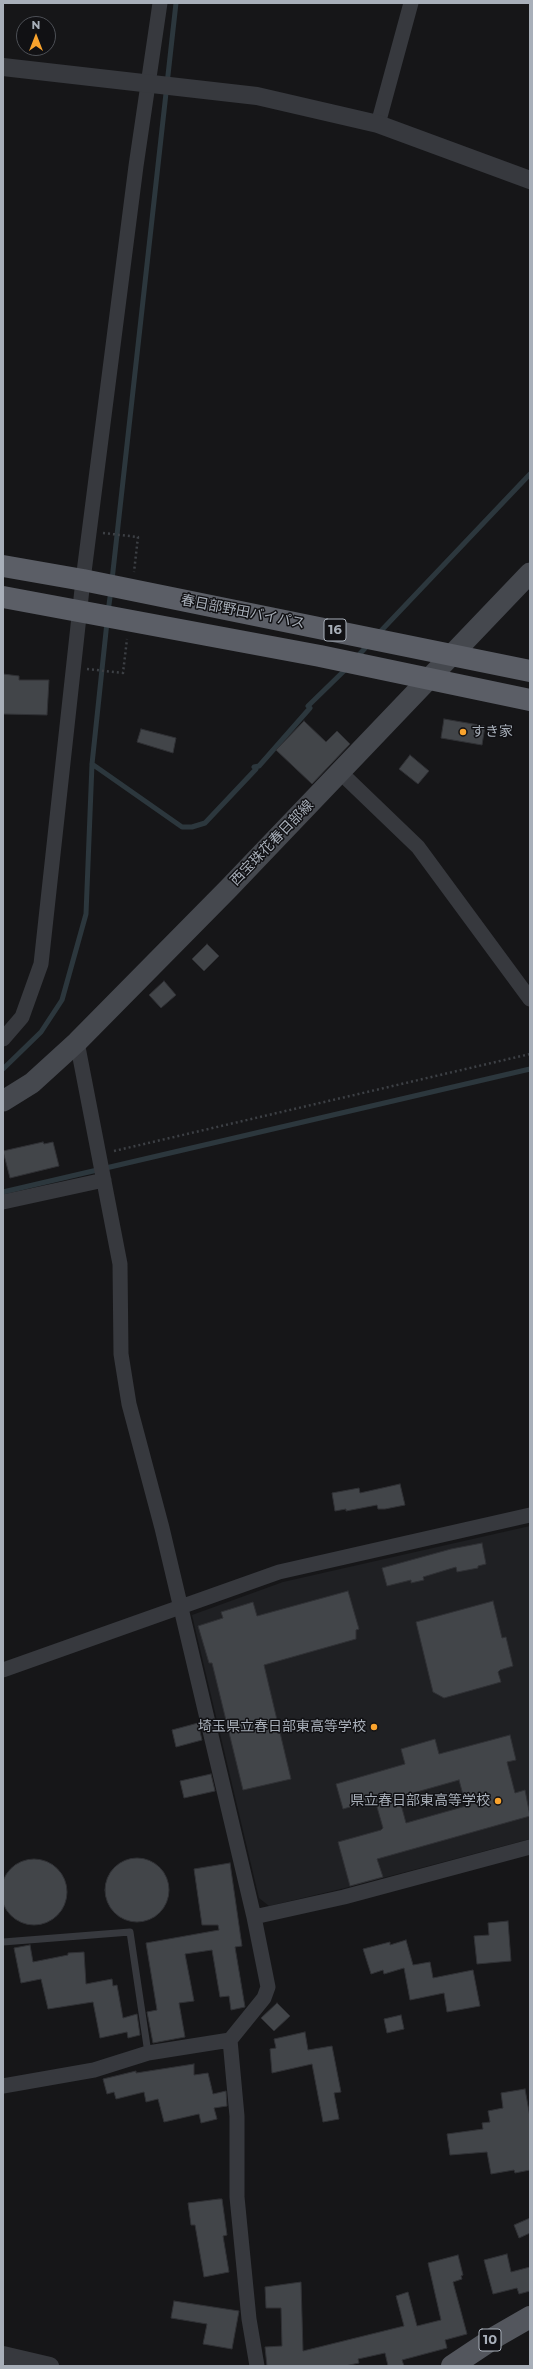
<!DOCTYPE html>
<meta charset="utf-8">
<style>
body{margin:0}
#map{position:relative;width:533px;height:2369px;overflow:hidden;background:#161618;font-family:Montserrat,sans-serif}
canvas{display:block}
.frame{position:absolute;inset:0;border:4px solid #a8afb9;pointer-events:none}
.north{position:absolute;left:16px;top:16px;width:40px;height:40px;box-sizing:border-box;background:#111114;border:1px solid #4d5056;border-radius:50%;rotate:0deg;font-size:11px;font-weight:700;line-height:16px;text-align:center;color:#a8afb9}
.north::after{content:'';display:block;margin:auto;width:14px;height:18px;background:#f9a32d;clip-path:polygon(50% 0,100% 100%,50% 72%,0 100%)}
</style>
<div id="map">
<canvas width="533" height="2369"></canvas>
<div class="frame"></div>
<div class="north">N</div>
</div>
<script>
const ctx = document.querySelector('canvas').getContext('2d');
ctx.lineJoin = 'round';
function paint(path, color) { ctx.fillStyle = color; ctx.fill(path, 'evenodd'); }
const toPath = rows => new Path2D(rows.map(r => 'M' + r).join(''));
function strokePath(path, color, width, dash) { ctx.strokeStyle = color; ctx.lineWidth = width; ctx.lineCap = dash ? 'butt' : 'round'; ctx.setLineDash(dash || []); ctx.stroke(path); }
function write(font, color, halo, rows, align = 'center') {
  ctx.font = font + ' Montserrat,"Noto Sans JP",sans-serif'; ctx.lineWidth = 3; ctx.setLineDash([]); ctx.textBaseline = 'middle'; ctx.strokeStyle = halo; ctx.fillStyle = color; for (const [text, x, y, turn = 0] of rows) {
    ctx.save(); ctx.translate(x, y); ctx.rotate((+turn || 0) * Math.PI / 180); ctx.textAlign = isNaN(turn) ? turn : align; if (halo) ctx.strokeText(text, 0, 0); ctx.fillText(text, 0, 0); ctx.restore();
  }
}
paint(toPath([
 [530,1526,530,1839,345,1888,269,1906,259,1898,192,1615,283,1582]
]), '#1f2023');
strokePath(toPath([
 [112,580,176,3],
 [108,612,111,590],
 [378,634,530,474],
 [356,658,368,645],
 [92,764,182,827,192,827,205,823,256,769,254,767,259,766,310,708,308,706,347,668],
 [3,1069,41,1032,62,1000,86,914,92,764,107,622],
 [3,1192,530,1069]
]), '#2c373d', 5);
const building = toPath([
 [3,674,19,676,19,680,49,680,47,715,3,714,3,674],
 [444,719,485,726,482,745,441,738,444,719],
 [304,721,326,742,337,731,350,744,312,784,276,750,304,721],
 [141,729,176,738,173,753,137,742,141,729],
 [410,755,429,771,418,784,399,769,410,755],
 [207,944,219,956,204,971,192,959,207,944],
 [164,981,176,995,161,1008,149,995,164,981],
 [43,1142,44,1144,53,1142,59,1166,10,1178,3,1151,43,1142],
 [400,1484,405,1505,385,1509,378,1509,377,1505,346,1511,346,1509,335,1511,332,1493,359,1488,360,1493,400,1484],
 [482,1543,486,1564,478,1566,478,1568,457,1572,456,1567,423,1577,424,1580,411,1583,411,1580,387,1586,382,1568,451,1549,482,1543],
 [348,1591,359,1629,356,1630,356,1639,264,1665,291,1779,243,1790,212,1663,209,1663,198,1626,223,1618,221,1612,253,1602,257,1616,348,1591],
 [493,1601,502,1638,506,1637,513,1666,500,1670,498,1672,501,1682,444,1698,433,1692,416,1622,493,1601],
 [198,1723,202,1740,176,1747,172,1730,198,1723],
 [510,1735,516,1760,507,1762,515,1793,525,1790,530,1816,377,1859,383,1877,350,1886,338,1842,381,1830,383,1828,375,1800,343,1809,336,1784,405,1764,401,1749,435,1739,439,1754,510,1735],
 [459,1780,466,1806,406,1823,399,1797,459,1780],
 [211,1774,215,1791,184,1798,180,1781,211,1774],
 '105 1890a32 32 0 1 1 64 0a32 32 0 1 1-64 0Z',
 '1 1892a33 33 0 1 1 66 0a33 33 0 1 1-66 0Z',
 [230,1863,242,1946,235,1947,245,2007,231,2010,229,1996,220,1997,212,1950,185,1954,194,2001,179,2003,185,2037,153,2043,147,2012,157,2010,146,1943,219,1930,218,1925,202,1925,194,1869,230,1863],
 [508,1921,511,1961,477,1964,474,1936,489,1935,488,1923,508,1921],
 [406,1940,413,1965,430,1962,433,1978,473,1970,480,2006,447,2012,444,1993,410,2000,404,1968,384,1974,383,1970,371,1974,363,1949,390,1942,390,1945,406,1940],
 [30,1945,33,1962,68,1955,68,1953,84,1952,86,1984,112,1979,113,1986,117,1985,123,2018,137,2014,140,2035,128,2038,127,2032,100,2038,93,2002,48,2009,41,1979,21,1983,14,1948,30,1945],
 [277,2003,290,2016,274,2031,261,2018,277,2003],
 [401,2015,404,2029,387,2033,384,2019,401,2015],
 [305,2032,308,2050,332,2046,341,2092,334,2093,339,2119,323,2122,312,2064,272,2073,270,2049,276,2048,274,2039,305,2032],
 [194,2064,194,2075,208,2073,213,2094,226,2091,227,2106,214,2108,217,2119,201,2123,199,2114,164,2122,158,2099,146,2102,144,2092,116,2099,114,2092,107,2094,103,2079,136,2071,136,2073,194,2064],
 [525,2089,530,2117,530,2170,515,2173,514,2170,491,2174,487,2152,450,2155,447,2134,483,2129,482,2123,490,2122,488,2111,503,2108,501,2093,525,2089],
 [219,2199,222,2199,227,2235,223,2236,229,2272,204,2277,195,2225,191,2225,188,2203,219,2199],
 [530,2218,530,2233,519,2238,514,2225,530,2218],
 [507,2254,511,2272,530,2267,530,2291,519,2294,517,2288,493,2294,484,2260,507,2254],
 [458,2255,463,2275,461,2276,462,2279,453,2282,467,2334,445,2340,447,2348,402,2360,404,2366,388,2366,385,2353,358,2359,359,2363,345,2366,267,2366,265,2347,282,2346,281,2308,266,2308,265,2287,301,2282,303,2351,404,2326,396,2296,408,2292,417,2326,441,2320,428,2263,458,2255],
 [174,2301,239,2311,232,2349,203,2344,207,2324,171,2318,174,2301]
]);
paint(building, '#424549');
strokePath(building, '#303135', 1);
strokePath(toPath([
 [103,533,138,537,134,572],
 [87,669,123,673,127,639],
 [114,1151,530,1054]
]), '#3d4045', 2.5, [2, 3]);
strokePath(toPath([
 [3,1942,130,1932,148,2053]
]), '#37393e', 7);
strokePath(toPath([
 [378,124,411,3],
 [340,772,418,847,530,999],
 [3,1039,22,1017,41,964,83,580,136,166,160,3],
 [77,1042,120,1264,121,1354,129,1404,162,1528,254,1917,268,1987,264,1998,230,2040,237,2116,237,2197,249,2319,257,2366],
 [3,1202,104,1180],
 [3,1670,279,1572,530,1515],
 [254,1917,344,1897,530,1847],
 [3,2086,94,2070,148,2053,230,2040]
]), '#37393e', 15);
strokePath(toPath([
 [3,67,257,96,378,124,530,180],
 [3,2355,50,2366]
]), '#37393e', 18);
strokePath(toPath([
 [3,1101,32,1083,77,1042,229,888,530,573]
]), '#45484e', 21);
strokePath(toPath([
 [452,2366,497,2336,530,2317]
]), '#53565d', 22);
strokePath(toPath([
 [3,566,83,580,530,671],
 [3,597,320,656,530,700]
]), '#5b5e66', 22);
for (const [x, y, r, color] of [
 [463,732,4,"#f9a32d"],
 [374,1727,4,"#f9a32d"],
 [498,1801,4,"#f9a32d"]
]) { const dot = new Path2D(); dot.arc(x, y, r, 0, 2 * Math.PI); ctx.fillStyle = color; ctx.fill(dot); strokePath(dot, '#111114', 1.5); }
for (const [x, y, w] of [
 [335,630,22],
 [490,2340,22]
]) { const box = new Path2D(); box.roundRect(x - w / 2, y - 11, w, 22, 3); ctx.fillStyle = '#111114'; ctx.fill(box); strokePath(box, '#a8afb9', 1); }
write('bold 13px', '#a8afb9', null, [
 ["16",335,630],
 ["10",490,2340]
]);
write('14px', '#a8afb9', '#111114', [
 ["春日部野田バイパス",243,612,11],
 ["西宝珠花春日部線",272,843,-46]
]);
write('14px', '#a8afb9', '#111114', [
 ["すき家",471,732,"left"],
 ["埼玉県立春日部東高等学校",366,1727],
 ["県立春日部東高等学校",490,1801]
], 'right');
</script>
